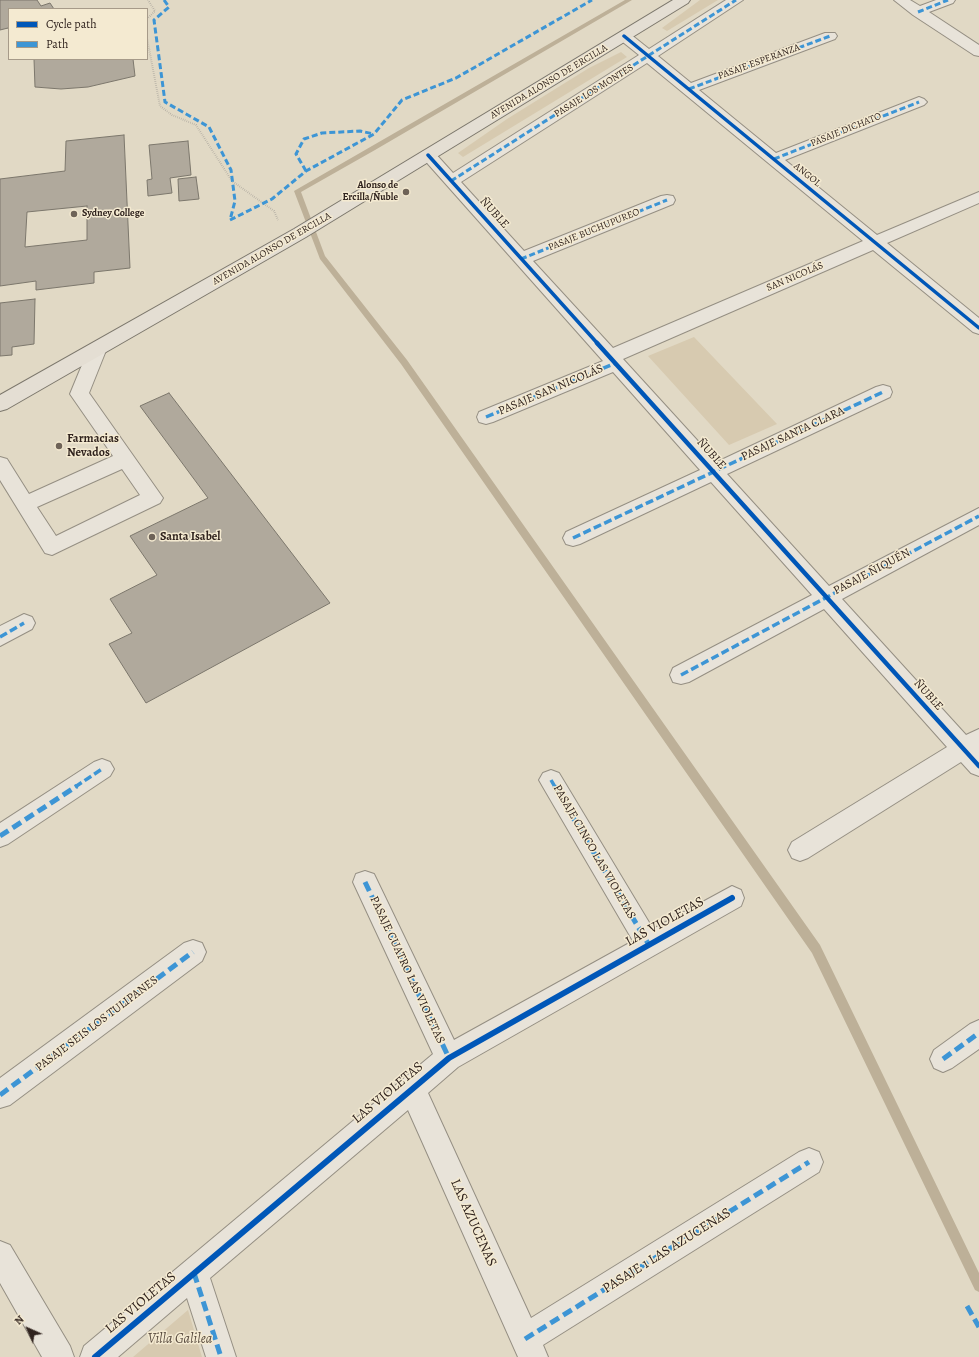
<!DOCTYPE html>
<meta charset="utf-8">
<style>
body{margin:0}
#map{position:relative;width:979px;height:1357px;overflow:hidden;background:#e1d9c5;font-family:Alegreya,serif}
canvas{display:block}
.legend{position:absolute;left:8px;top:8px;width:140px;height:52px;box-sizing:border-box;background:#f4ead1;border:1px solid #a69a89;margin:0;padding:5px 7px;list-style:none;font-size:12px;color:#30231e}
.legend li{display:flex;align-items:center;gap:8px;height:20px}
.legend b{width:20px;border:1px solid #a69a89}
.north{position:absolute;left:8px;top:1309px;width:40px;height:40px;-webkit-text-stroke:3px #f4ead1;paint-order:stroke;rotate:315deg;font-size:11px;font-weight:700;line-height:16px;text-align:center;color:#30231e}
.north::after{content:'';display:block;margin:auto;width:14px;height:18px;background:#30231e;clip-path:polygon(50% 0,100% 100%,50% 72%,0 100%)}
</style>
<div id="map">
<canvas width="979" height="1357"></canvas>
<ul class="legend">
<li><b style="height:5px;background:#0057b8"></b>Cycle path</li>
<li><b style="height:5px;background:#3d95d5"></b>Path</li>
</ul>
<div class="north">N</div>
</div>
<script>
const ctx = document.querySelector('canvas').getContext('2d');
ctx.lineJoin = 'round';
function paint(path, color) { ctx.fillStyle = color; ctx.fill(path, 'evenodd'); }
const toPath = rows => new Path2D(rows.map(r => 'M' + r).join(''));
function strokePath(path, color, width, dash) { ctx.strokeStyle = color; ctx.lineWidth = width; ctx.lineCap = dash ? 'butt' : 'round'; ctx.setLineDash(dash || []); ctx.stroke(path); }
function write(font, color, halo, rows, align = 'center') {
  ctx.font = font + ' Alegreya,serif'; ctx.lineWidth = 3; ctx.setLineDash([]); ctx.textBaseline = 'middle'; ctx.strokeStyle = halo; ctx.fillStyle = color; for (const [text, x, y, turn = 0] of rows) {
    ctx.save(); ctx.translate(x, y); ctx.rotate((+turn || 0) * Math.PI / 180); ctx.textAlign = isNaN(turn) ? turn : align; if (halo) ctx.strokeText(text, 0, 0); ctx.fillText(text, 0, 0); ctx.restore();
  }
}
paint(toPath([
 [700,0,718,0,667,31,662,28],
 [621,52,627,57,463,157,458,153,507,119,589,68],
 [694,337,777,424,729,445,648,356],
 [188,1310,202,1357,133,1357]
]), '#d7cab0');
paint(toPath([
 [625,0,632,0,375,150,301,192,325,256,407,360,820,945,979,1273,979,1292,975,1290,812,953,401,364,320,259,294,191,625,0]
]), '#bdb098');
const building = toPath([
 [0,0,37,0,41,6,50,3,54,9,9,9,9,30,8,28,0,30,0,0],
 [34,59,133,59,135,76,88,87,61,89,35,87,34,59],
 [124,135,130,268,94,272,94,283,36,290,36,281,0,286,0,179,65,171,66,141,124,135],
 [87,206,87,240,25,247,27,212,87,206],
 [188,141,191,175,170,178,172,193,148,196,147,180,152,179,149,145,188,141],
 [196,177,199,199,179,201,178,179,196,177],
 [35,299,34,344,12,347,12,355,0,356,0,303,35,299],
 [169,393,330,603,146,703,109,644,132,633,110,599,157,575,130,536,208,498,140,406,169,393]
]);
paint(building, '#b0a99c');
strokePath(building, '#7c776c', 1);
const minor = toPath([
 [726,0,743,0,658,56,691,83,825,33,835,33,837,36,835,39,699,90,776,153,914,99,919,97,924,99,927,102,924,105,785,160,877,235,979,192,979,203,887,243,979,318,979,334,973,332,873,250,623,359,717,462,876,387,883,385,890,387,892,392,890,397,727,474,829,586,979,508,979,525,842,599,966,735,979,729,979,776,971,773,961,762,808,858,800,861,792,858,788,850,792,842,947,747,824,609,689,682,681,684,673,682,670,675,673,668,812,595,711,482,580,544,573,546,566,544,563,538,566,532,700,470,613,372,493,422,486,424,479,422,477,417,479,412,603,361,420,155,422,152,428,150,434,152,453,173,639,55,619,39,617,36,619,33,629,33,649,49,726,0],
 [647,63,863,241,613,348,533,261,673,204,675,200,673,196,667,195,661,196,524,251,461,182,647,63],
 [894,0,910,0,920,6,936,0,955,0,953,3,929,12,979,45,979,56,974,55,913,15,894,0],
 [98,342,104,344,107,348,89,393,163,498,160,503,52,555,45,553,0,480,0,457,7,459,29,494,113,456,70,394,89,348,92,344,98,342],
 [122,469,140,495,56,536,37,507,122,469],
 [24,614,32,617,35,623,32,629,0,646,0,626,24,614],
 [102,759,110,762,114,769,110,776,8,844,0,847,0,823,94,762,102,759],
 [551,770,559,773,653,929,732,886,741,890,744,898,741,906,458,1067,428,1093,531,1318,799,1152,809,1148,819,1152,823,1162,819,1172,543,1345,548,1357,518,1357,408,1110,210,1278,236,1357,206,1357,187,1298,118,1357,80,1357,84,1346,433,1054,353,882,356,874,365,871,374,874,454,1040,633,941,543,787,539,780,543,773,551,770],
 [193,940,202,943,206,952,202,961,10,1105,0,1108,0,1078,184,943,193,940],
 [979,1020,979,1049,952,1068,943,1072,934,1068,930,1059,934,1050,970,1024,979,1020],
 [0,1241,10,1245,70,1346,74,1357,42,1357,0,1283,0,1241]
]);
const major = toPath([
 [673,0,690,0,688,3,306,237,7,409,0,411,0,395,294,229,673,0]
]);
strokePath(minor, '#958f83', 2);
strokePath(major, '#7c776c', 2);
strokePath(toPath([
 [147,19,155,11,148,0],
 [147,38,160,106,172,115,196,125,232,181,274,211,278,220]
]), '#a7a29a', 2, [0.5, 1.5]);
paint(minor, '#e8e3d9');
paint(major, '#e4ded3');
strokePath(toPath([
 [164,0,169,7,154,20,165,102,209,127,231,170,235,201,230,220,272,199,306,171,374,134,402,100,456,78,592,0],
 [918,12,948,0],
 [689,89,830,36],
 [774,159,919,102],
 [306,171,296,154,304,139,322,133,360,131,374,134],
 [451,181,736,0],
 [521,259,667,200]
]), '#3d95d5', 3, [6, 3]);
strokePath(toPath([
 [486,417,616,363],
 [573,538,883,392],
 [0,637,24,623],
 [681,675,979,516],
 [551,780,555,787],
 [75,787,102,769]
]), '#3d95d5', 3.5, [8, 3.5]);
strokePath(toPath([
 [554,786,649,945],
 [0,836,77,786],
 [365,882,449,1058],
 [943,1059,979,1033],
 [0,1095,193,952],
 [194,1273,221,1357],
 [967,1306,979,1327],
 [525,1339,809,1162]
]), '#3d95d5', 5, [10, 5]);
strokePath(toPath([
 [624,36,979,328],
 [428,155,598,344]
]), '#0057b8', 3.5);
strokePath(toPath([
 [597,343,979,766]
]), '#0057b8', 4.5);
strokePath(toPath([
 [95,1357,449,1058,732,898]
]), '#0057b8', 6);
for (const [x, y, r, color] of [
 [406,192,4,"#6e6358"],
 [74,214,4,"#6e6358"],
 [59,446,4,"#6e6358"],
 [152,537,4,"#6e6358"]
]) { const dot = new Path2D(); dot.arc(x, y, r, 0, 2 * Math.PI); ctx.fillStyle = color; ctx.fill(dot); strokePath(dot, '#f4ead1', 1.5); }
write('10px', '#30231e', '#f4ead1', [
 ["PASAJE ESPERANZA",759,62,-20],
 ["AVENIDA ALONSO DE ERCILLA",549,82,-31],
 ["PASAJE LOS MONTES",594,91,-32],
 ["PASAJE DICHATO",846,130,-22],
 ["ANGOL",807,175,39],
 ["PASAJE BUCHUPUREO",594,230,-22],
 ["AVENIDA ALONSO DE ERCILLA",272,249,-30],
 ["SAN NICOLÁS",795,277,-23]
]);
write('bold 10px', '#30231e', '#f4ead1', [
 ["Alonso de",398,186],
 ["Ercilla/Ñuble",398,198],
 ["Sydney College",82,214,"left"]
], 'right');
write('12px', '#30231e', '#f4ead1', [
 ["ÑUBLE",494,213,48],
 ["PASAJE SAN NICOLÁS",551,390,-23],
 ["PASAJE SANTA CLARA",793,434,-25],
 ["ÑUBLE",711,454,48],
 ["PASAJE ÑIQUÉN",872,572,-28],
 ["ÑUBLE",928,695,48],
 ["PASAJE CINCO LAS VIOLETAS",594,852,60],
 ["PASAJE CUATRO LAS VIOLETAS",407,970,65],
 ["PASAJE SEIS LOS TULIPANES",97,1024,-37]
]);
write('bold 12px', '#30231e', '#f4ead1', [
 ["Farmacias",67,439],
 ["Nevados",67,453],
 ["Santa Isabel",160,537]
], 'left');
write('14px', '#30231e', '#f4ead1', [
 ["LAS VIOLETAS",665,922,-29],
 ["LAS VIOLETAS",388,1093,-40],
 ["LAS AZUCENAS",473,1223,66],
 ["PASAJE 1 LAS AZUCENAS",667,1251,-32],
 ["LAS VIOLETAS",141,1303,-40]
]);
write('italic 14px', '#584a3e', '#f4ead1', [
 ["Villa Galilea",180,1340]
]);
</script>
